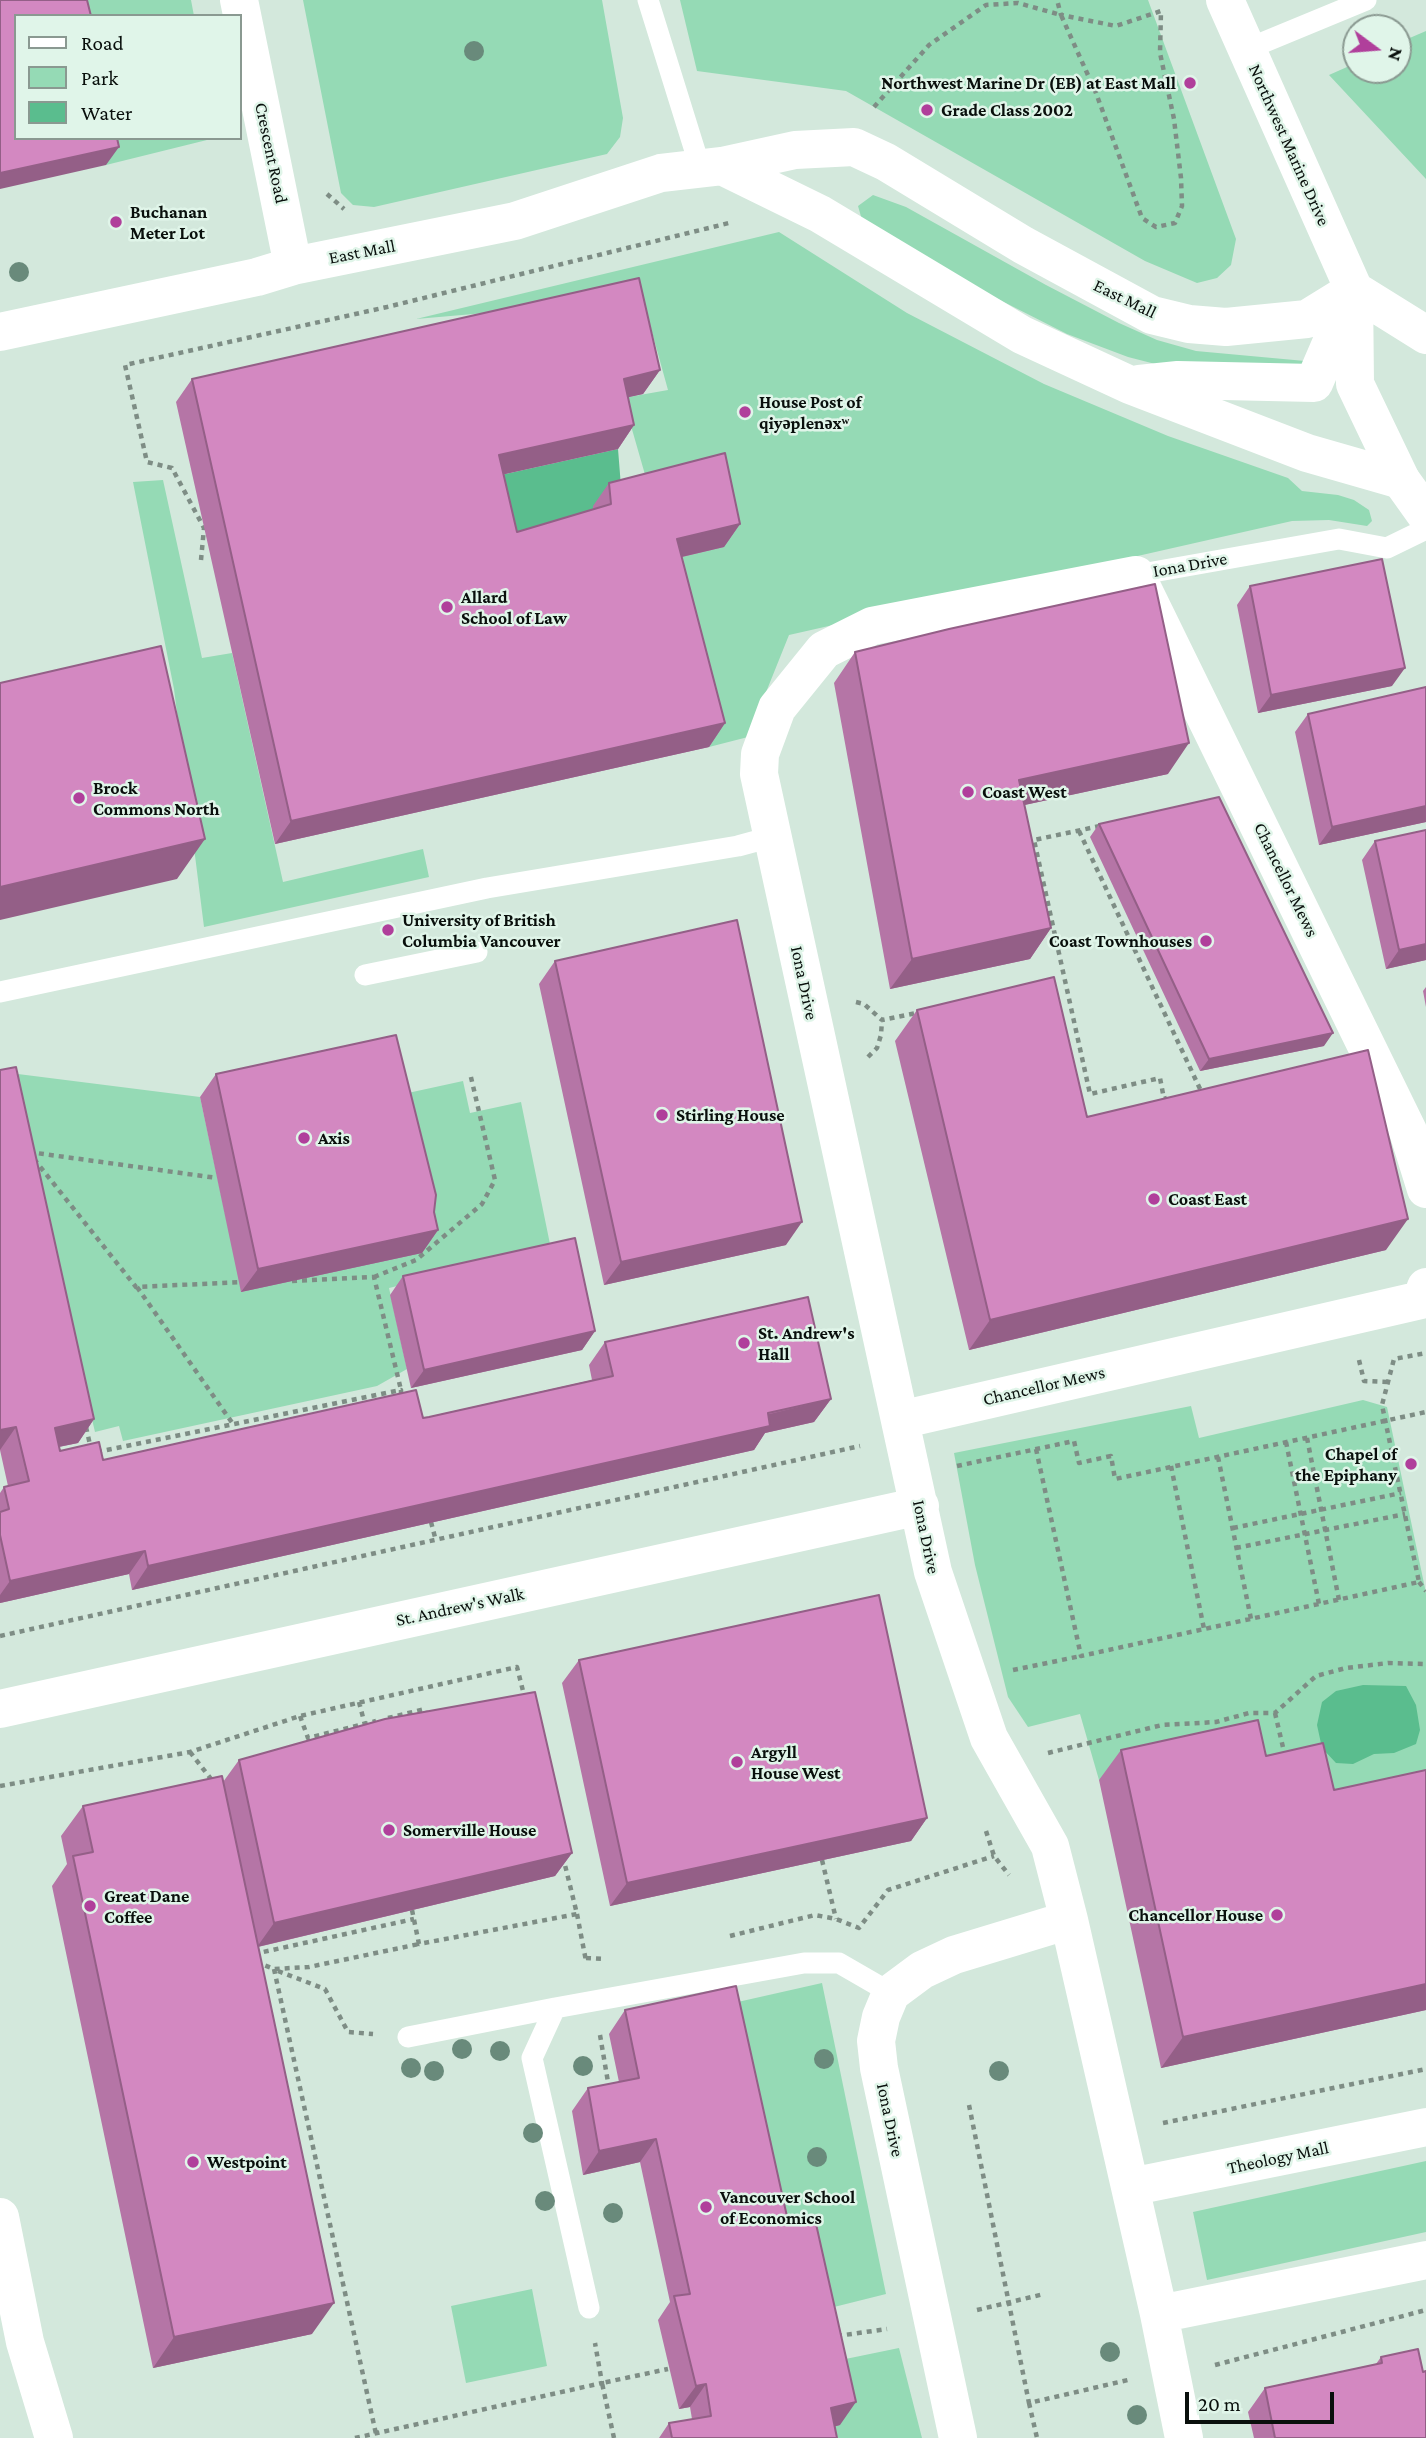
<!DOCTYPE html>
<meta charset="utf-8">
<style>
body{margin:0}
#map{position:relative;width:1426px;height:2438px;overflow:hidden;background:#d3e8dc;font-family:"Crimson Pro",serif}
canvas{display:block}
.legend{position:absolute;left:14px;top:14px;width:228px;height:126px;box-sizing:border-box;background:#e0f5e9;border:2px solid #8a9991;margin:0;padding:9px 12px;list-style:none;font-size:21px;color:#090f0c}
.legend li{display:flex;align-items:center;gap:14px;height:35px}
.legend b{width:35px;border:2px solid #8a9991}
.north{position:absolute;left:1342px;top:14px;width:70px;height:70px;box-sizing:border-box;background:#e0f5e9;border:2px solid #8a9991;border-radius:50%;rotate:106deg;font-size:19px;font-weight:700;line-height:28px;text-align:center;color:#090f0c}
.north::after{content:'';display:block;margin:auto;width:24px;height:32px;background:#b03f9b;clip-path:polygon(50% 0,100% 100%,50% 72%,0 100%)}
.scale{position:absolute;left:1185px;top:2392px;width:149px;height:32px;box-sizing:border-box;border:4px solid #090f0c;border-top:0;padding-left:9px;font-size:21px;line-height:24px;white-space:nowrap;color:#090f0c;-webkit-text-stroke:5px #e0f5e9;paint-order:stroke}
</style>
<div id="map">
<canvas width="1426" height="2438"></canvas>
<ul class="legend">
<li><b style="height:9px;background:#fff"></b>Road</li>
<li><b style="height:19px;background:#95dab5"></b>Park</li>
<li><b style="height:19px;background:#5abd8e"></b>Water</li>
</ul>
<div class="north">N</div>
<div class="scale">20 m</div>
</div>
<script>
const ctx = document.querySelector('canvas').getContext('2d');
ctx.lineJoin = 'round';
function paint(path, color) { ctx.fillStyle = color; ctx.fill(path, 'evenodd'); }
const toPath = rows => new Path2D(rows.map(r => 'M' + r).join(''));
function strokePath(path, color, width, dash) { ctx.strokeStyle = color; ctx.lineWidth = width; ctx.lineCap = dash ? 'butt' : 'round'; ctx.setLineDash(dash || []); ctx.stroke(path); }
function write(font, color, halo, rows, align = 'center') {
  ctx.font = font + ' "Crimson Pro",serif'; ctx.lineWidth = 5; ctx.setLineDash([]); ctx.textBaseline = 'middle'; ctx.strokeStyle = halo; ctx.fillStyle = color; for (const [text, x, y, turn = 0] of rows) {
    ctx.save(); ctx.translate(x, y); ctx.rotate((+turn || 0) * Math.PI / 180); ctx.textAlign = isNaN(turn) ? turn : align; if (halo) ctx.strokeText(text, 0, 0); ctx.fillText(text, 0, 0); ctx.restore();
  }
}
paint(toPath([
 [70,0,191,0,194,16,74,16],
 [303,0,602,0,623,118,620,137,607,154,374,207,353,205,341,193],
 [680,0,1148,0,1236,239,1231,265,1217,278,1197,283,1145,261,846,91,697,71],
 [1426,31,1426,179,1329,75,1356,63,1356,70,1398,70,1398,43],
 [100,138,215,138,106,165],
 [873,195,906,207,1046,285,1119,323,1157,340,1196,351,1305,361,1308,366,1163,366,1128,357,1067,334,986,293,862,220,858,206],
 [779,232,907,313,1044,384,1168,436,1288,478,1302,491,1338,495,1354,500,1369,510,1372,521,1367,526,1329,520,1292,521,789,635,748,737,709,747,660,562,723,547,650,492,623,398,668,390,642,296,623,301,416,319],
 [163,480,202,658,232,653,283,882,423,849,429,877,204,927,174,689,133,482],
 [10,1073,200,1097,242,1292,418,1235,420,1219,362,1103,463,1081,470,1113,521,1102,551,1249,389,1288,407,1369,377,1386,123,1441,119,1426,95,1432],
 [1363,1400,1387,1407,1426,1593,1426,1796,1312,1821,1237,1750,1099,1780,1080,1714,1028,1727,1008,1697,975,1565,954,1453,1191,1406,1199,1438],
 [822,1983,886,2294,814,2312,771,2244,720,2006],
 [1426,2161,1426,2232,1207,2280,1193,2212],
 [532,2289,547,2366,466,2383,451,2306],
 [899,2348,922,2438,816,2438,815,2432,826,2363]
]), '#95dab5');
paint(toPath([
 [618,449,622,499,595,527,501,556,483,479],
 [1363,1685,1406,1686,1416,1705,1420,1730,1416,1744,1394,1753,1374,1754,1353,1764,1336,1763,1322,1748,1317,1725,1322,1702,1336,1691]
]), '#5abd8e');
strokePath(toPath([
 [874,107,929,45,986,5,1018,3,1061,15,1096,93,1142,218,1156,227,1175,223,1182,206,1181,178,1174,119,1160,53,1161,11,1116,26,1061,15,1057,0],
 [327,194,344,209],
 [201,560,204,528,172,468,147,462,125,365,387,307,733,222],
 [1100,826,1034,840,1090,1094,1160,1078,1164,1099,1167,1098],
 [1079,831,1201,1091],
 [856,1002,864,1004,882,1020,921,1012],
 [868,1057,877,1048,881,1035,882,1020],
 [29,1152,217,1178],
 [34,1159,136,1287,244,1282],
 [374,1277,416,1260,482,1204,495,1180,470,1073],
 [292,1281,374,1277,401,1390],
 [137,1287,233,1424],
 [1359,1360,1364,1381,1388,1382],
 [86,1427,91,1449],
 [1307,1438,1339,1600],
 [1286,1442,1319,1604],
 [1036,1449,1081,1656,1419,1582,1382,1405,1394,1359,1426,1353],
 [97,1452,401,1390,401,1393],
 [1218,1457,1251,1619],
 [957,1466,1074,1441,1079,1463,1111,1456,1115,1479,1426,1412],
 [1171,1466,1204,1629],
 [431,1522,436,1541],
 [1233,1528,1401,1493],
 [1236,1548,1405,1514],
 [1419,1582,1426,1591],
 [0,1636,860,1446],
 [1013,1670,1081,1656],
 [359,1702,365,1725],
 [1275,1713,1285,1756],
 [300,1716,308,1738,376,1721],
 [388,1718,425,1709,426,1714],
 [190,1752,211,1779,212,1783],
 [1048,1753,1162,1725,1216,1722,1249,1713,1275,1713,1316,1676,1346,1668,1388,1663,1426,1664],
 [0,1786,190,1752,300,1716,517,1667,525,1699],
 [986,1831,994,1856,1009,1875],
 [822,1860,836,1919],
 [412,1910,419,1944,577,1914,563,1857],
 [577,1914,586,1961],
 [730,1936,815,1915,836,1919,859,1928,888,1890,994,1856],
 [254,1954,414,1919],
 [586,1958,606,1959],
 [256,1962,274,1969,309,1967,419,1944],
 [274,1969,376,2434],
 [278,1971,325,1989,348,2032,373,2034],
 [600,2035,609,2088],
 [969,2105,1029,2403,1128,2380],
 [1163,2123,1426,2069],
 [977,2310,1044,2294],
 [837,2336,887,2329],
 [1215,2365,1426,2310],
 [1029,2403,1037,2438],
 [355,2438,602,2383,595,2343],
 [614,2438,602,2383,668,2369]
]), '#7e8d85', 4.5, [5, 5]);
strokePath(toPath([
 [648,0,700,167],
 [1245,50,1366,0],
 [1136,575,1339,539,1387,548,1426,529],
 [365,975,477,952],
 [0,992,487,888,738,846,771,837],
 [408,2037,555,2008],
 [589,2308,532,2058,555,2008,804,1963,839,1963,891,1993]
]), '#fff', 21);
strokePath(toPath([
 [239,0,293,266],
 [722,166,820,214,1022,335,1130,385,1307,453,1401,480],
 [0,332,257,277,293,266,515,221,661,173,722,166,795,150,854,147,886,162,1023,245,1152,315,1189,324,1226,327,1307,319,1354,290],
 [1139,384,1178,380,1314,383,1354,290],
 [900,1420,1421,1300,1426,1287],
 [0,1709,920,1506],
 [1069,1920,1050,1846,989,1738,933,1572,759,774,760,754,777,708,824,650,872,626,1136,575,1408,1131,1426,1189],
 [1130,2187,1426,2127],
 [0,2217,25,2342,54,2438],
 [1159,2314,1426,2260],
 [958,2438,879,2068,876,2041,881,2017,891,1993,922,1970,954,1955,1069,1920,1159,2314,1184,2438]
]), '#fff', 38);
strokePath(toPath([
 [1225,0,1354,290,1355,384,1401,480,1426,515],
 [1354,290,1426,335]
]), '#fff', 38);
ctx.fillStyle = '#698a7b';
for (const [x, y] of [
 [474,51],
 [19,272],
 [462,2049],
 [500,2051],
 [824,2059],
 [583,2066],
 [411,2068],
 [434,2071],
 [999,2071],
 [533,2133],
 [817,2157],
 [545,2201],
 [613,2213],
 [1110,2352],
 [1137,2415]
]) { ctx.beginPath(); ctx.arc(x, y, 10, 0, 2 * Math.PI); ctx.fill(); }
paint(toPath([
 [660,370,643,394,628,397,634,425,618,449,504,474,517,532,593,509,593,506,609,483,740,524,724,547,682,557,725,723,709,747,275,844,176,402,192,379],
 [1250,586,1392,686,1258,713,1237,605],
 [855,652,1168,774,1024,805,1051,928,1030,959,890,989,834,683],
 [1308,714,1426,822,1319,845,1295,732],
 [1099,824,1324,1046,1200,1071,1090,837],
 [1426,830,1426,960,1386,969,1362,860,1375,841],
 [555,961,786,1245,604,1285,539,984],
 [1426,987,1426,1007,1423,991],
 [917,1010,1087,1117,1386,1250,969,1350,895,1041],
 [0,1070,94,1419,78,1443,59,1447,60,1451,103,1460,423,1418,592,1380,589,1365,605,1342,831,1399,814,1422,765,1433,754,1450,132,1590,129,1574,0,1603,0,1493,4,1487,8,1486,0,1450],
 [216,1074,434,1212,438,1230,422,1253,241,1292,200,1097],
 [403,1276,595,1331,582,1350,411,1388,390,1295],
 [579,1660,927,1818,911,1841,610,1906,562,1683],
 [1121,1750,1266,1756,1334,1790,1426,1770,1426,2010,1161,2068,1099,1780],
 [239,1760,572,1853,555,1876,258,1947,312,2334,153,2368,52,1886,67,1864,61,1836,83,1806,223,1782],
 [625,2010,788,2221,840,2425,835,2426,837,2438,659,2438,669,2423,692,2419,690,2407,679,2409,658,2320,670,2302,640,2162,583,2175,572,2111,588,2088,619,2082,609,2034],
 [1381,2357,1426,2438,1254,2438,1248,2412,1265,2388,1376,2364]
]), '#b575a6');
paint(toPath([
 [119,147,106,165,0,189,0,173],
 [660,370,643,394,607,402,624,379],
 [634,425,618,449,483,479,499,455],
 [740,524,724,547,660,562,677,539],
 [1405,668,1392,686,1258,713,1271,695],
 [725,723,709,747,275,844,291,821],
 [1189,743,1168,774,997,811,1019,780],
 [1426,806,1426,822,1319,845,1332,827],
 [205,839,177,879,0,920,0,887],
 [1051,928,1030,959,890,989,912,959],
 [1426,944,1426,960,1386,969,1399,950],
 [1333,1033,1324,1046,1200,1071,1209,1059],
 [1408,1219,1386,1250,969,1350,990,1320],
 [802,1222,786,1245,604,1285,621,1262],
 [438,1230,422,1253,241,1292,258,1269],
 [595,1331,582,1350,411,1388,424,1370],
 [831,1399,814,1422,765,1433,754,1450,132,1590,148,1566],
 [94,1419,78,1443,38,1451,55,1428],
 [16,1427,0,1450,0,1430],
 [145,1551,129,1574,0,1603,0,1595,10,1581],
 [927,1818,911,1841,610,1906,627,1883],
 [572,1853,555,1876,257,1947,274,1923],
 [1426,1984,1426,2010,1161,2068,1183,2037],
 [656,2139,640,2162,583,2175,599,2151],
 [334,2303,312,2334,153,2368,174,2337],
 [706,2384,690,2407,679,2409,696,2386],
 [856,2402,840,2425,815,2432,831,2408]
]), '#945f87');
const building = toPath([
 [0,0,87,0,91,16,16,16,16,138,117,138,119,147,0,173,0,0],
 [639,278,660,370,624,379,634,425,499,455,517,532,611,504,609,483,725,453,740,524,677,539,725,723,291,821,192,379,639,278],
 [1382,559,1405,668,1271,695,1250,586,1382,559],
 [1155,584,1189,743,1019,780,1051,928,912,959,855,652,949,629,1155,584],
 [161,646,205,839,0,887,0,683,161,646],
 [1426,687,1426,806,1332,827,1308,714,1426,687],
 [1219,797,1333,1033,1209,1059,1099,824,1219,797],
 [1426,830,1426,944,1399,950,1375,841,1426,830],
 [737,920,802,1222,621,1262,555,961,737,920],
 [1054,977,1087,1117,1368,1050,1408,1219,990,1320,917,1010,1054,977],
 [396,1035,436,1195,434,1212,438,1230,258,1269,216,1074,396,1035],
 [16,1067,94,1419,55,1428,60,1451,99,1442,103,1460,416,1390,423,1418,429,1417,613,1376,605,1342,808,1297,831,1399,768,1413,770,1426,148,1566,145,1551,10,1581,0,1535,0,1512,9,1509,4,1487,29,1481,16,1427,0,1430,0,1070,16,1067],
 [575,1238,595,1331,424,1370,403,1276,575,1238],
 [879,1595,927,1818,627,1883,579,1660,879,1595],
 [535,1692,572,1853,274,1923,239,1760,385,1719,535,1692],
 [1258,1720,1266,1756,1323,1743,1334,1790,1426,1770,1426,1984,1183,2037,1121,1750,1258,1720],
 [222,1776,334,2303,174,2337,73,1856,93,1852,83,1806,222,1776],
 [736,1986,788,2221,814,2215,856,2402,831,2408,837,2438,672,2438,669,2423,711,2416,706,2384,696,2386,674,2296,690,2294,656,2139,599,2151,588,2088,639,2078,625,2010,736,1986],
 [1418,2349,1423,2372,1426,2371,1426,2438,1275,2438,1265,2388,1382,2363,1381,2357,1418,2349]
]);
paint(building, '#d388c1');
strokePath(building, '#945f87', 2);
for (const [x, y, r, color] of [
 [1190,83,7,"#b03f9b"],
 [927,110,7,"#b03f9b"],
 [116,222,7,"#b03f9b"],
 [745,412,7,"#b03f9b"],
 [447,607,7,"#b03f9b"],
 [968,792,7,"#b03f9b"],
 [79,798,7,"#b03f9b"],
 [388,930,7,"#b03f9b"],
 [1206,941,7,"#b03f9b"],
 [662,1115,7,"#b03f9b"],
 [304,1138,7,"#b03f9b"],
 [1154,1199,7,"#b03f9b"],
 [744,1343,7,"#b03f9b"],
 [1411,1464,7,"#b03f9b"],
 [737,1762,7,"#b03f9b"],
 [389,1830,7,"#b03f9b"],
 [90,1906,7,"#b03f9b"],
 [1277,1915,7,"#b03f9b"],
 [193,2162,7,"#b03f9b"],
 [706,2207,7,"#b03f9b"]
]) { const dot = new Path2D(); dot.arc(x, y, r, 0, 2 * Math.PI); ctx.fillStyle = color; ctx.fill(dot); strokePath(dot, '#e0f5e9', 2.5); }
write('bold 18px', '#090f0c', '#e0f5e9', [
 ["Northwest Marine Dr (EB) at East Mall",1176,83,"right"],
 ["Grade Class 2002",941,110],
 ["Buchanan",130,212],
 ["Meter Lot",130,233],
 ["House Post of",759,402],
 ["qiyǝplenǝxʷ",759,423],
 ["Allard",461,597],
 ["School of Law",461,618],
 ["Brock",93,788],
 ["Commons North",93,809],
 ["Coast West",982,792],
 ["University of British",402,920],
 ["Columbia Vancouver",402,941],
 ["Coast Townhouses",1192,941,"right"],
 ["Stirling House",676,1115],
 ["Axis",318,1138],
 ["Coast East",1168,1199],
 ["St. Andrew's",758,1333],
 ["Hall",758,1354],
 ["Chapel of",1397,1454,"right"],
 ["the Epiphany",1397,1475,"right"],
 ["Argyll",751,1752],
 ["House West",751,1773],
 ["Somerville House",403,1830],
 ["Great Dane",104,1896],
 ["Coffee",104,1917],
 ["Chancellor House",1263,1915,"right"],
 ["Westpoint",207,2162],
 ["Vancouver School",720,2197],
 ["of Economics",720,2218]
], 'left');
write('18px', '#090f0c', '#e0f5e9', [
 ["Northwest Marine Drive",1289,145,66],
 ["Crescent Road",271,153,78],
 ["East Mall",362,252,-11],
 ["East Mall",1125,299,26],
 ["Iona Drive",1190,565,-10],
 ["Chancellor Mews",1286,880,64],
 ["Iona Drive",804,983,78],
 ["Chancellor Mews",1044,1386,-13],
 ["Iona Drive",926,1537,78],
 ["St. Andrew's Walk",460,1607,-12],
 ["Iona Drive",890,2120,78],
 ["Theology Mall",1278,2158,-12]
]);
</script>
